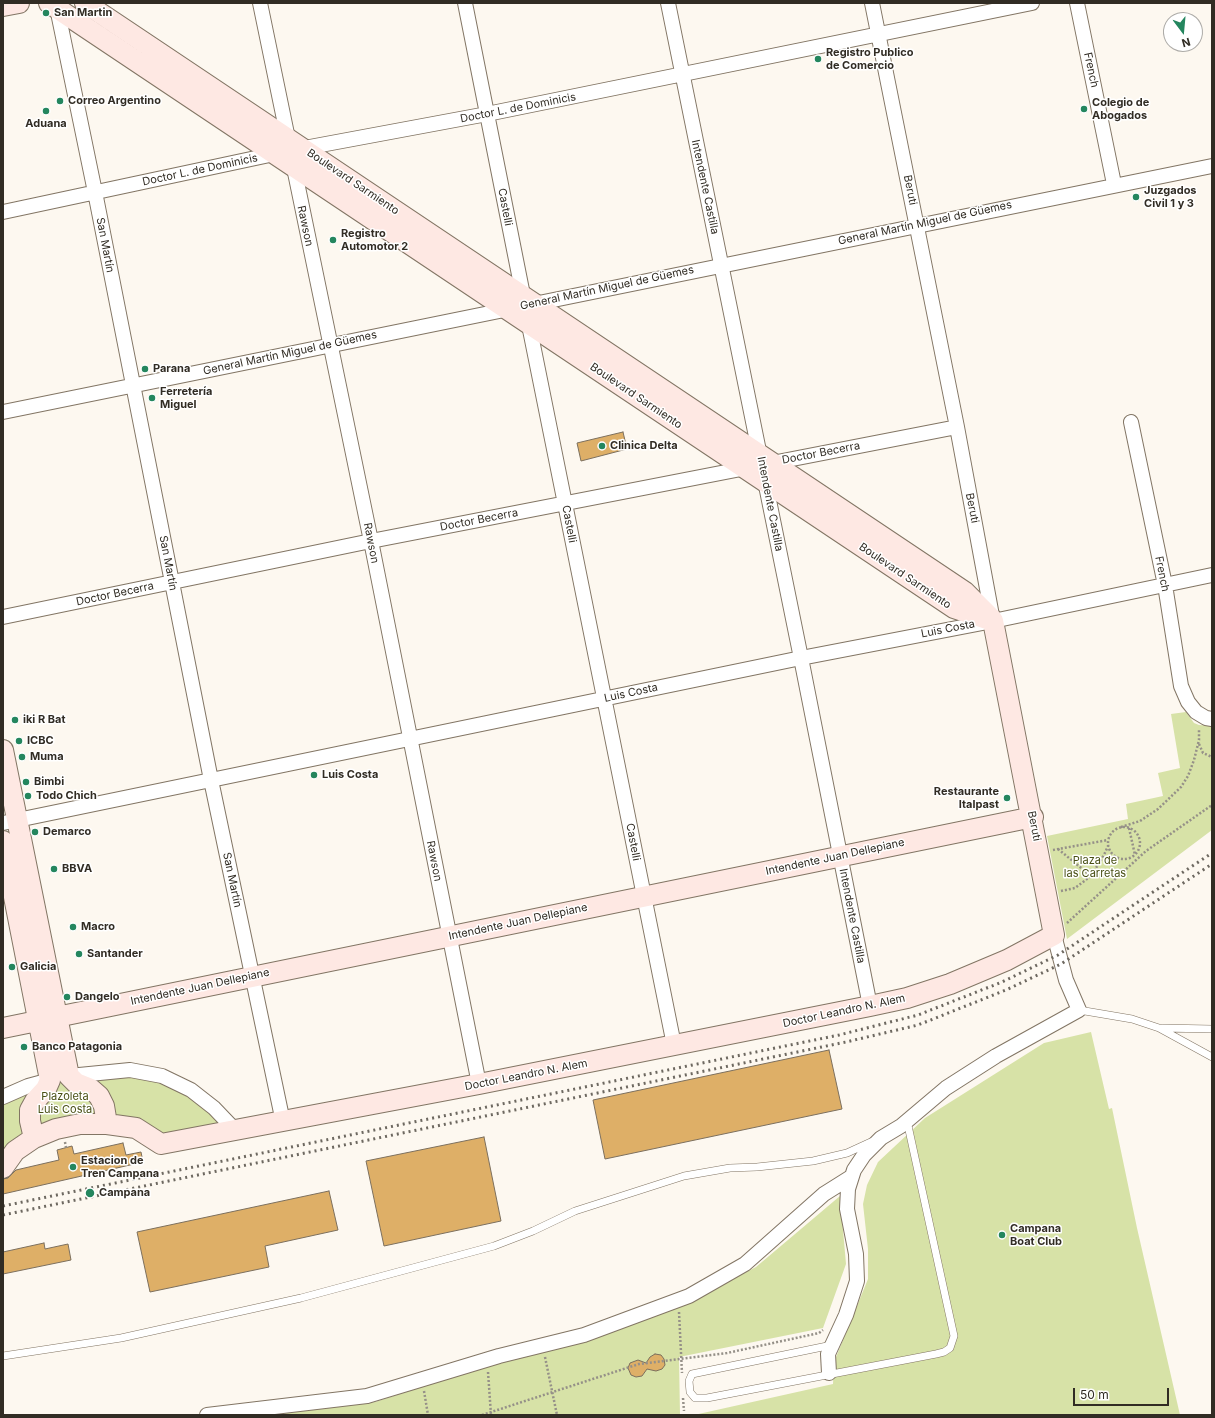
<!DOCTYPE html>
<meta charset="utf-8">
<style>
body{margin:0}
#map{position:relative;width:1215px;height:1418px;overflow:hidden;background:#fdf8f0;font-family:Inter,sans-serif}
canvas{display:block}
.frame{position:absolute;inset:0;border:4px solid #312c24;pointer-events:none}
.north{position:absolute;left:1163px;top:12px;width:40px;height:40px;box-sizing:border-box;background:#fff;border:1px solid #adaba7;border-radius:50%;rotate:164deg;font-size:11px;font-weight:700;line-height:16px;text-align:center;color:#312c24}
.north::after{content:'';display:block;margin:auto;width:14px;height:18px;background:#24865e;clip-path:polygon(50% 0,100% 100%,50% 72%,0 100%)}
.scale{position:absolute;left:1073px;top:1388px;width:96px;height:18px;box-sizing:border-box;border:2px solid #312c24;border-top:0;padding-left:5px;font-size:12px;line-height:14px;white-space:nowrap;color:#312c24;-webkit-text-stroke:3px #fff;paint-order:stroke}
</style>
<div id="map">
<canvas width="1215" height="1418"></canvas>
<div class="frame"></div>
<div class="north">N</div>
<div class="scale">50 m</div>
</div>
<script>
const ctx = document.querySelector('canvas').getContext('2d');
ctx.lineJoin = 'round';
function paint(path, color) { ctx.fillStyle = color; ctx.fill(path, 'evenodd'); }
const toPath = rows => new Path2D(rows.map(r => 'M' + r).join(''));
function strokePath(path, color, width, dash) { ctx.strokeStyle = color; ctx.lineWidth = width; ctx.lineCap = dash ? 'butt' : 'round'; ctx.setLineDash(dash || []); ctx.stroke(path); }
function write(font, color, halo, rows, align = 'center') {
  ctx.font = font + ' Inter,sans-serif'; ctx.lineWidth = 3; ctx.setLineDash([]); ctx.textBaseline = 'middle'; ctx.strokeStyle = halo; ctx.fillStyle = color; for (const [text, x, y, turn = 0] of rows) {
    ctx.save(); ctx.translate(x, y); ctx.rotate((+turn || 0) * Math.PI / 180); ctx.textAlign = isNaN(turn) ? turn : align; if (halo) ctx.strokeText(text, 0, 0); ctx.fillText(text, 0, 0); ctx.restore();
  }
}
paint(toPath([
 [1186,712,1194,723,1199,725,1212,726,1212,830,1067,939,1047,836,1128,819,1126,804,1163,796,1158,773,1180,768,1171,714],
 [1091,1032,1109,1109,1112,1108,1137,1228,1180,1415,694,1415,833,1384,834,1362,868,1279,868,1249,863,1204,867,1185,878,1162,925,1118,1044,1043],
 [69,1076,162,1076,235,1130,161,1144,136,1128,56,1129,3,1168,3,1097,28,1086],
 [840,1196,846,1264,823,1328,679,1357,680,1415,272,1415,375,1402,499,1362,586,1340,680,1307,756,1267]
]), '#d7e2a7');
const building = toPath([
 [623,432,627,449,581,461,577,443,623,432],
 [829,1050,842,1109,605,1159,593,1100,829,1050],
 [484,1137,501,1221,384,1246,366,1161,484,1137],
 [123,1143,126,1155,141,1152,143,1162,3,1194,3,1179,8,1178,16,1170,59,1160,57,1150,72,1146,74,1154,123,1143],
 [329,1191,338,1230,265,1246,269,1267,150,1292,137,1232,329,1191],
 [44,1243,45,1249,68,1244,71,1260,3,1274,3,1252,44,1243],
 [655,1354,661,1355,664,1359,665,1365,662,1369,656,1371,647,1369,642,1376,636,1377,631,1375,628,1368,630,1363,638,1360,646,1363,650,1357,655,1354]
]);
paint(building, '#deaf67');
strokePath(building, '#7c6f5d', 1);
const lane = toPath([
 [1079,1010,1132,1019,1159,1028,1212,1057],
 [1162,1028,1212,1029],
 [832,1345,692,1374,689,1381,690,1392,695,1398,707,1398,936,1354,944,1352,950,1348,954,1336,907,1121],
 [3,1356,121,1338,301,1298,494,1246,533,1231,575,1211,684,1176,730,1168,757,1167,813,1161,847,1153,871,1142]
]);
const street = toPath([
 [56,3,95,192,211,780,283,1122],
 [260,3,371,541,479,1084],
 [465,3,524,300],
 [668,3,801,658,870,1006],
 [872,3,957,427,993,621],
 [1077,3,1114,184],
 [299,149,487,114,1032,3],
 [3,212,279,153],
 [528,320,674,1045],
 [3,412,1212,166],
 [1131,422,1165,585,1181,686,1188,702,1196,712,1206,718,1212,719],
 [3,617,371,541,957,427],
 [3,823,801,658,993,621,1212,575],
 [69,1076,130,1070,162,1076,191,1090,214,1108,235,1130],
 [3,1097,28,1086,50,1080],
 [829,1373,828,1354,846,1315,857,1281,856,1254,847,1209,848,1189,854,1170,864,1155,881,1138,901,1126,946,1088,996,1056,1079,1010,1066,980,1054,935],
 [207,1415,367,1396,499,1356,584,1335,689,1296,745,1264,824,1194,851,1177]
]);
const secondary = toPath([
 [49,3,954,608,993,621],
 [85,3,965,592,992,619],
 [3,6,19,3],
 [3,750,69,1076,76,1083,91,1089,99,1096,104,1106,107,1124],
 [3,841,50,1080,46,1089,35,1101,30,1110,30,1121,34,1138],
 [3,1028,1033,817],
 [3,1168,15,1151,34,1138,56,1129,80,1124,107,1124,136,1128,161,1144,479,1084,870,1006,907,998,950,984,1007,960,1054,935,993,621]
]);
strokePath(lane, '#827564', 8);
strokePath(street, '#827564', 16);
strokePath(secondary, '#827564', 22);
strokePath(toPath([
 [1199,744,1203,753,1212,757],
 '1108 843a16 16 0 1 1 32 0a16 16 0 1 1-32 0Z',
 [1121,827,1140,821,1158,809,1181,787,1188,776,1194,760,1199,740,1199,729],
 [1129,828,1135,855],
 [1058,849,1091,876],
 [1053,850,1108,840],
 [1061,891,1075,888,1091,876,1104,855,1108,846],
 [1067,923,1146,851,1212,805],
 [65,1142,66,1148],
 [679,1312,682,1373],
 [545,1357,557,1415],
 [488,1372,491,1415],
 [424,1391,428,1415],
 [683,1398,684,1411],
 [482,1415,639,1364,727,1353,819,1333,823,1330]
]), '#959088', 2.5, [2, 2]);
strokePath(lane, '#fff', 7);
strokePath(street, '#fff', 14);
strokePath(secondary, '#fee8e3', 20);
strokePath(toPath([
 [3,1206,839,1035,918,1015,1002,982,1058,955,1212,853],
 [3,1215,846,1042,918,1025,1006,990,1061,964,1212,864]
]), '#6d6860', 3, [2, 4]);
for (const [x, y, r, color] of [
 [46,13,4,"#24865e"],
 [818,59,4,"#24865e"],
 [60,101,4,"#24865e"],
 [1084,109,4,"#24865e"],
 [46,111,4,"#24865e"],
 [1136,197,4,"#24865e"],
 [333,240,4,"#24865e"],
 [145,369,4,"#24865e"],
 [152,398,4,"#24865e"],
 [602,446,4,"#24865e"],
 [15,720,4,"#24865e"],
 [19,741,4,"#24865e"],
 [22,757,4,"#24865e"],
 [314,775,4,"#24865e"],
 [26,782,4,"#24865e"],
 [28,796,4,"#24865e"],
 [1007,798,4,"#24865e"],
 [35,832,4,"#24865e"],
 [54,869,4,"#24865e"],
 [73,927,4,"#24865e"],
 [79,954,4,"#24865e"],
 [12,967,4,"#24865e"],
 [67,997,4,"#24865e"],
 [24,1047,4,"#24865e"],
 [73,1167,4,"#24865e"],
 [90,1193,5,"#24865e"],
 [1002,1235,4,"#24865e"]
]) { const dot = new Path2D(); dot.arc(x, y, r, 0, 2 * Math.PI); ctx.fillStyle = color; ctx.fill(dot); strokePath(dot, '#fff', 1.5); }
write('bold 11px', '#312c24', '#fff', [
 ["San Martin",54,13],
 ["Registro Publico",826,53],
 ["de Comercio",826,66],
 ["Correo Argentino",68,101],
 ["Colegio de",1092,103],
 ["Abogados",1092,116],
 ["Aduana",46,124,"center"],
 ["Juzgados",1144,191],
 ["Civil 1 y 3",1144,204],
 ["Registro",341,234],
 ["Automotor 2",341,247],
 ["Parana",153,369],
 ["Ferretería",160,392],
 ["Miguel",160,405],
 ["Clinica Delta",610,446],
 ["iki R Bat",23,720],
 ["ICBC",27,741],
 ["Muma",30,757],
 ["Luis Costa",322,775],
 ["Bimbi",34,782],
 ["Restaurante",999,792,"right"],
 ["Italpast",999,805,"right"],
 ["Todo Chich",36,796],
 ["Demarco",43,832],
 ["BBVA",62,869],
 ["Macro",81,927],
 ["Santander",87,954],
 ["Galicia",20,967],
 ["Dangelo",75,997],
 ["Banco Patagonia",32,1047],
 ["Estacion de",81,1161],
 ["Tren Campana",81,1174],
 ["Campana",99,1193],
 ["Campana",1010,1229],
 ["Boat Club",1010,1242]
], 'left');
write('11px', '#312c24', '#fff', [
 ["French",1091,70,78],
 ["Doctor L. de Dominicis",518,108,-11],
 ["Doctor L. de Dominicis",200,170,-12],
 ["Boulevard Sarmiento",353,182,34],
 ["Intendente Castilla",705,187,78],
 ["Beruti",910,190,79],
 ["Castelli",505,207,79],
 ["General Martín Miguel de Güemes",925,223,-12],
 ["Rawson",305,226,78],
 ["San Martín",105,245,79],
 ["General Martín Miguel de Güemes",607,288,-12],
 ["General Martín Miguel de Güemes",290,353,-12],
 ["Boulevard Sarmiento",636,396,34],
 ["Doctor Becerra",821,453,-11],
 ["Intendente Castilla",770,504,79],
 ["Beruti",972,508,79],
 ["Doctor Becerra",479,520,-11],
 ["Castelli",569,524,79],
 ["Rawson",371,543,79],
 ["San Martín",168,563,79],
 ["French",1162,574,79],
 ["Boulevard Sarmiento",905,576,34],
 ["Doctor Becerra",115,594,-12],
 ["Luis Costa",948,629,-11],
 ["Luis Costa",631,693,-12],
 ["Beruti",1034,826,79],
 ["Castelli",633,842,79],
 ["Intendente Juan Dellepiane",835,857,-12],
 ["Rawson",434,861,79],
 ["San Martín",232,880,78],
 ["Intendente Castilla",852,916,79],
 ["Intendente Juan Dellepiane",518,922,-12],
 ["Intendente Juan Dellepiane",200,987,-12],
 ["Doctor Leandro N. Alem",844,1011,-12],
 ["Doctor Leandro N. Alem",526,1075,-11]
]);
write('11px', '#495015', '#fff', [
 ["Plaza de",1095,861],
 ["las Carretas",1095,874],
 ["Plazoleta",65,1097],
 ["Luis Costa",65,1110]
]);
</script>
